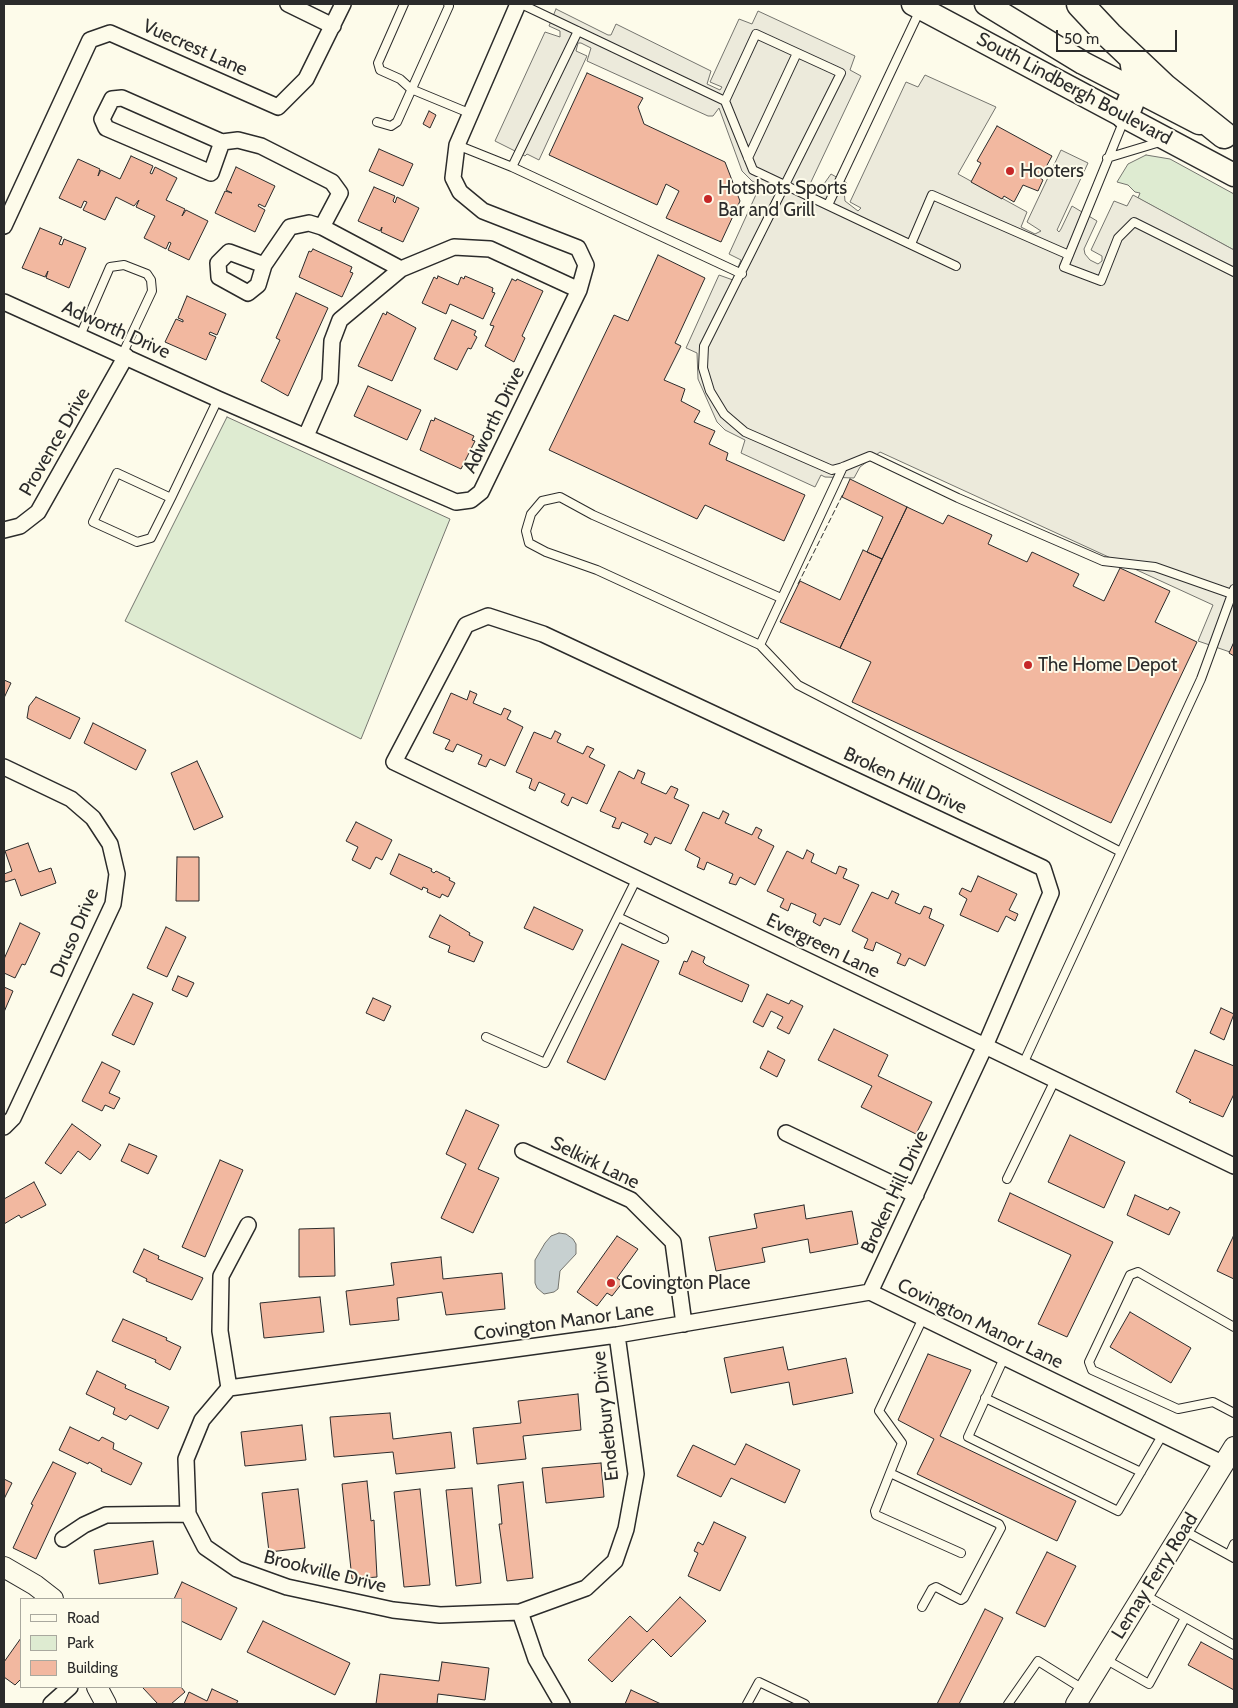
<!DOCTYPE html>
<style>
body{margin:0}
#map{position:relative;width:1238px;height:1708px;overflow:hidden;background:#fdfbea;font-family:Cabin,sans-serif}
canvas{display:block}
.frame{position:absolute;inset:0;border:5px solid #2b2b2b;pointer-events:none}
.legend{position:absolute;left:20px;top:1598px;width:162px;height:90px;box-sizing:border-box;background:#fdfbea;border:1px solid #a9a89e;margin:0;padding:6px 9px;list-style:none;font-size:15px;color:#2b2b2b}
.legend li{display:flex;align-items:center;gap:10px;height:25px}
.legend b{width:25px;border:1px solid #a9a89e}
.scale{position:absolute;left:1056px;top:30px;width:121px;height:22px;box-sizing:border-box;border:2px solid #2b2b2b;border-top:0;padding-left:6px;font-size:15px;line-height:18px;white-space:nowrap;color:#2b2b2b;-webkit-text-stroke:4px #fdfbea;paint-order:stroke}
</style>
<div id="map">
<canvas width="1238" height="1708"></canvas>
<div class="frame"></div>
<ul class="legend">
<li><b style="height:6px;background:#fdfbea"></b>Road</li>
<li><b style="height:14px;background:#deebd1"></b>Park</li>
<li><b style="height:14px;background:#f2b8a0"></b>Building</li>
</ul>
<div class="scale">50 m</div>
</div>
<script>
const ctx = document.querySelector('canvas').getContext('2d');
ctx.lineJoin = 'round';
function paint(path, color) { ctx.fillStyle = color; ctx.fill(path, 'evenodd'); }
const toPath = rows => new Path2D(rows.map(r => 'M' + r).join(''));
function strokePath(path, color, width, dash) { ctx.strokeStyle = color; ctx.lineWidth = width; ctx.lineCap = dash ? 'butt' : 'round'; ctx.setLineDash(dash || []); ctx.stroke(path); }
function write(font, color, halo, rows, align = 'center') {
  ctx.font = font + ' Cabin,sans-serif'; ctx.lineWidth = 4; ctx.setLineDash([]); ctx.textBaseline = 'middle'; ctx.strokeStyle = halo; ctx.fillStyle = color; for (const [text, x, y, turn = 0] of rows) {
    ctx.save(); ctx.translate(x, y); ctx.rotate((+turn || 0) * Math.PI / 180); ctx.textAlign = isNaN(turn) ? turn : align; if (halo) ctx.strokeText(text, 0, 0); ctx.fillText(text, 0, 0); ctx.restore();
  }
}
const green = toPath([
 [1146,155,1170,159,1234,194,1234,250,1138,198,1140,193,1135,192,1128,185,1117,182,1128,164,1146,155],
 [227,417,450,519,361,739,125,621,227,417]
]);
paint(green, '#deebd1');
strokePath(green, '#74746e', 1);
const parking = toPath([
 [556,9,608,35,611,35,616,24,711,71,707,84,720,90,722,87,710,82,739,19,752,24,758,11,855,56,850,70,861,76,810,184,799,180,797,181,815,189,821,188,831,174,847,183,844,190,845,201,858,211,861,208,850,202,906,82,918,87,925,75,996,107,958,174,1027,212,1021,227,1035,234,1041,231,1027,222,1061,150,1088,163,1057,230,1059,232,1061,229,1072,206,1097,221,1084,249,1085,254,1090,260,1098,264,1102,261,1102,256,1091,250,1114,201,1127,206,1133,195,1234,250,1234,642,1230,652,1198,641,1213,605,880,452,860,467,854,478,825,477,821,475,815,487,741,453,745,440,725,430,717,422,698,379,697,353,686,348,719,275,733,280,741,260,729,254,759,188,770,193,772,191,752,181,742,171,719,108,713,116,708,116,587,61,591,48,581,43,578,43,576,51,587,56,539,160,527,154,525,156,495,141,545,32,560,37,560,31,549,26,556,9]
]);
paint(parking, '#eceadb');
strokePath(parking, '#74746e', 1);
const water = toPath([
 [559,1233,566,1234,573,1239,576,1244,576,1254,560,1271,558,1289,554,1292,544,1294,537,1288,535,1283,535,1260,545,1243,551,1236,559,1233]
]);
paint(water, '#c7d0d0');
strokePath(water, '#74746e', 1);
const building = toPath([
 [587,73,643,98,638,107,644,124,725,162,740,201,721,242,666,218,679,191,666,184,657,205,549,155,587,73],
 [429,111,436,115,430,128,423,124,429,111],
 [997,126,1052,156,1040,178,1043,180,1038,191,1023,185,1014,202,1004,196,1002,199,971,182,981,163,977,161,997,126],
 [379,149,413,164,403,186,369,171,379,149],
 [131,156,153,166,150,173,152,174,155,167,177,178,166,200,185,209,182,216,186,210,208,221,189,260,168,250,171,243,169,242,166,249,144,238,155,216,136,207,139,200,134,206,116,197,105,220,83,210,87,202,84,201,81,208,59,198,78,159,100,169,98,176,101,170,120,179,131,156],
 [236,167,275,186,265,207,259,204,258,206,265,210,255,232,215,213,225,191,232,193,226,190,236,167],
 [374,187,395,196,393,201,395,203,397,197,419,208,403,242,381,232,382,227,380,231,358,221,374,187],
 [40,228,62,237,59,244,62,245,64,239,86,248,69,288,46,278,48,271,45,277,22,268,40,228],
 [313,249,352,267,350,272,353,273,342,297,299,277,309,251,311,252,313,249],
 [658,255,705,278,675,343,681,346,664,380,685,389,681,401,700,411,694,422,715,431,709,444,728,453,726,460,805,495,784,541,705,505,697,519,549,450,614,315,628,321,658,255],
 [438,276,458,285,461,277,464,279,465,276,493,288,492,292,495,293,483,319,450,304,446,314,422,303,434,277,437,279,438,276],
 [512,279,516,281,517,279,543,291,522,336,525,338,514,362,485,346,494,326,490,325,512,279],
 [296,293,328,308,288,396,261,381,280,340,276,338,296,293],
 [187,296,226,314,217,335,210,332,209,334,216,337,206,360,165,342,176,319,183,322,183,320,178,318,187,296],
 [387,312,416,328,392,381,358,366,383,313,386,315,387,312],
 [452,320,476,331,474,335,477,337,471,349,468,348,457,370,434,359,452,320],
 [368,386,421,410,407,440,354,416,368,386],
 [435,418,474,436,472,440,475,441,461,469,420,450,431,420,434,421,435,418],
 [850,479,907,507,882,559,867,552,883,517,842,497,850,479],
 [907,507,943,524,948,515,992,535,988,544,1027,562,1032,552,1079,574,1073,586,1104,601,1120,568,1170,591,1155,622,1197,642,1111,823,852,702,871,662,840,648,907,507],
 [863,550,882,559,840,648,780,622,800,581,840,600,863,550],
 [1234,642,1234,656,1229,653,1234,642],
 [4,680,11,683,4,698,4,680],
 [470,691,477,694,473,703,501,715,504,708,511,711,507,719,523,727,505,766,490,759,486,767,478,764,482,755,457,744,453,752,445,749,450,740,433,733,451,693,467,700,470,691],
 [36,697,80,718,70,739,27,718,29,706,36,697],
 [93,723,146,750,136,770,84,743,93,723],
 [555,731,561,734,557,742,583,754,587,746,594,749,589,757,605,765,587,804,572,797,568,806,561,802,565,794,539,782,535,791,529,788,532,779,516,772,534,732,551,739,555,731],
 [197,761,223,817,194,830,171,773,197,761],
 [638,770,645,773,641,783,666,794,671,786,678,789,674,798,689,805,671,844,655,837,651,845,644,842,648,834,622,822,619,829,612,827,616,818,600,811,619,771,634,779,638,770],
 [723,811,729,814,725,823,752,835,756,827,762,830,758,838,774,846,755,885,740,877,736,885,729,883,733,874,707,862,704,870,697,867,700,858,685,850,703,812,719,819,723,811],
 [356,822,392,840,382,860,376,857,370,869,352,860,358,847,346,841,356,822],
 [28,843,39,872,51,868,56,883,21,896,15,879,5,882,4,877,4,874,12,871,5,851,28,843],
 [807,850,814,854,811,862,836,874,839,866,847,869,843,878,859,885,840,925,824,918,820,926,813,922,816,914,791,903,788,911,780,907,784,899,767,891,787,851,803,859,807,850],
 [399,854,432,869,431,871,434,873,436,871,450,878,449,880,455,883,448,897,442,894,440,898,427,892,428,889,423,887,422,890,390,874,399,854],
 [177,857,199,857,199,901,176,901,177,857],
 [978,876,1017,894,1009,910,1018,914,1015,921,1006,916,998,932,960,915,967,899,959,894,962,888,971,892,978,876],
 [892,891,899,894,895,903,920,914,924,906,932,909,929,918,944,925,925,966,909,958,905,966,897,963,901,954,876,942,873,951,864,948,868,939,852,931,872,892,888,899,892,891],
 [534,907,583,930,573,950,524,928,534,907],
 [440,915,470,933,469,935,483,942,474,962,448,952,450,946,429,937,440,915],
 [20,923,40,933,25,965,22,964,15,978,4,973,4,959,20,923],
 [166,927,186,937,167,977,147,968,166,927],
 [622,944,659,961,605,1080,567,1062,622,944],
 [692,951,705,957,703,962,706,965,749,985,742,1002,679,974,684,961,687,962,692,951],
 [178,976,194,983,187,997,172,990,178,976],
 [4,987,13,991,4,1012,4,987],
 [133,994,153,1003,134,1045,112,1035,133,994],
 [767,994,789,1004,791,1000,803,1006,789,1034,777,1028,783,1017,771,1011,763,1027,753,1022,767,994],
 [373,998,391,1006,384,1021,366,1013,373,998],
 [1221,1008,1234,1014,1224,1040,1210,1033,1221,1008],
 [834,1029,888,1055,878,1076,932,1102,916,1134,861,1107,872,1086,818,1060,834,1029],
 [1195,1050,1234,1066,1234,1094,1223,1117,1189,1102,1191,1100,1176,1092,1195,1050],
 [768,1051,785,1060,777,1077,760,1068,768,1051],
 [102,1062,120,1071,109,1093,120,1098,114,1109,105,1105,102,1111,82,1101,102,1062],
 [466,1110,499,1125,478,1169,499,1178,473,1233,441,1218,466,1164,446,1154,466,1110],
 [72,1124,101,1145,90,1160,78,1151,61,1174,45,1163,72,1124],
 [1070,1135,1125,1162,1104,1208,1048,1182,1070,1135],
 [129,1144,157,1156,148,1174,121,1161,129,1144],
 [220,1160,243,1170,205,1257,182,1247,220,1160],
 [34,1182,46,1205,21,1218,19,1215,4,1224,4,1199,34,1182],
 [1010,1193,1113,1242,1067,1337,1038,1324,1071,1255,998,1221,1010,1193],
 [1135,1195,1168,1210,1170,1207,1180,1212,1169,1235,1127,1215,1135,1195],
 [804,1205,806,1219,852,1211,858,1244,810,1253,808,1239,762,1248,765,1262,716,1271,709,1237,757,1228,754,1214,804,1205],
 [334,1228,335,1276,299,1277,299,1229,334,1228],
 [617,1236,638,1249,617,1278,623,1282,612,1296,607,1293,597,1306,577,1292,617,1236],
 [1233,1237,1234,1238,1234,1279,1217,1271,1233,1237],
 [144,1249,159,1256,158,1259,203,1278,192,1300,146,1281,147,1279,133,1272,144,1249],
 [441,1257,443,1279,502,1273,505,1309,446,1315,442,1292,397,1298,399,1320,350,1325,346,1291,394,1285,391,1263,441,1257],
 [320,1297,324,1332,264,1338,260,1303,320,1297],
 [1130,1312,1191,1348,1171,1383,1110,1347,1130,1312],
 [123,1319,167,1338,166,1340,181,1347,170,1370,155,1362,156,1360,112,1341,123,1319],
 [783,1347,788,1370,846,1358,853,1393,793,1405,789,1382,731,1393,724,1358,783,1347],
 [928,1354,971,1370,940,1436,1076,1501,1057,1541,917,1474,934,1439,898,1420,928,1354],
 [97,1371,126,1385,125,1388,169,1407,158,1429,130,1415,126,1420,113,1414,115,1408,86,1394,97,1371],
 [578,1394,581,1430,523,1436,526,1459,477,1464,473,1428,521,1423,518,1401,578,1394],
 [390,1413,393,1439,451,1432,455,1468,396,1474,393,1452,334,1457,330,1417,390,1413],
 [302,1425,306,1460,245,1466,241,1432,302,1425],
 [70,1427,99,1441,102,1437,114,1443,113,1449,142,1463,131,1485,101,1471,102,1469,89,1462,88,1464,59,1450,70,1427],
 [746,1444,800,1470,785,1503,731,1478,721,1497,677,1476,693,1445,735,1465,746,1444],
 [53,1462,76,1473,36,1559,13,1548,33,1505,31,1504,53,1462],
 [601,1463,604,1497,546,1503,542,1468,601,1463],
 [4,1479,12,1483,4,1499,4,1479],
 [367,1481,371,1521,374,1520,377,1577,352,1579,342,1484,367,1481],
 [523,1482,533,1578,507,1581,499,1524,502,1524,498,1485,523,1482],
 [472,1488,481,1583,456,1586,446,1490,472,1488],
 [298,1489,305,1548,269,1552,262,1493,298,1489],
 [420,1489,430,1585,404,1587,394,1492,420,1489],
 [714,1522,746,1537,720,1591,688,1576,698,1553,694,1551,698,1542,703,1545,714,1522],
 [153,1541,158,1574,99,1584,94,1550,153,1541],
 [1047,1552,1076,1566,1045,1627,1016,1613,1047,1552],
 [182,1582,237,1608,221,1640,181,1621,181,1599,174,1599,182,1582],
 [680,1597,706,1621,671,1657,653,1639,612,1682,588,1660,630,1616,647,1632,680,1597],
 [985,1609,1003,1618,959,1704,937,1704,985,1609],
 [263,1621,350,1663,335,1695,247,1652,263,1621],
 [21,1638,21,1679,15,1685,4,1677,4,1662,21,1638],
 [1201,1642,1234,1660,1234,1690,1188,1665,1201,1642],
 [442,1662,489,1668,485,1700,438,1694,437,1704,376,1704,380,1674,439,1681,442,1662],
 [145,1687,181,1687,185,1692,171,1704,158,1704,143,1688,145,1687],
 [212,1689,238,1701,236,1704,184,1704,189,1692,207,1701,212,1689],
 [631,1690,661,1704,625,1704,631,1690]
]);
paint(building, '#f2b8a0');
strokePath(building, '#2b2b2b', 1);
const lane = toPath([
 [404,4,378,63,380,70,400,79,411,89,469,113],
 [521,4,725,101,753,170,956,266],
 [725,101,756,34,841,73,704,346,703,368,710,391,724,414,745,432,832,470,843,467,870,456,958,498,1103,561,1155,567,1232,594,1234,589],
 [1124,120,1064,267,1101,281,1118,238,1134,222,1234,272],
 [377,122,391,126,397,122,449,6,448,4],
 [457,145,512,167,742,274],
 [748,158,797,53],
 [1107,158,1160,142],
 [512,167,578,31],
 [828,205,920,10],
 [911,244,932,195,1069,255],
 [80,336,110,267,124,265,147,274,151,280,152,291,122,355],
 [171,498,151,538,137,542,93,522,117,473,171,498,218,399],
 [781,598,593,515,560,497,542,501,531,514,526,531,529,543,546,552,597,570,760,645,843,467],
 [760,645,798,685,1121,852],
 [618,917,664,939],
 [486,1037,545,1063,637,878],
 [1023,1064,1201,679,1232,594],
 [1007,1179,1055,1080],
 [1234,1327,1138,1272,1130,1275,1089,1362,1092,1370,1178,1409,1213,1402,1234,1413],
 [1004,1358,968,1437,1118,1511,1163,1434],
 [985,1398,1141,1472],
 [890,1473,875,1511,876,1515,961,1553],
 [1183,1530,1234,1558],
 [1229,1555,1234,1544],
 [1145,1595,1234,1645],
 [922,1607,932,1589,936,1587,961,1600,964,1598,1001,1528,999,1524,890,1473,902,1443,879,1411,923,1318],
 [1105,1659,1149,1684,1185,1618],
 [747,1704,759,1682,805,1704],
 [1008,1704,1038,1661,1083,1689]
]);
const street = toPath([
 [288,4,333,26],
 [222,142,122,98,112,99,102,119,106,128,211,173,222,142,238,140,261,146,332,182,340,193,322,227],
 [4,226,90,40,110,33,278,107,306,79,343,4],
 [264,265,229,252,218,263,219,277,248,293,258,285,264,265,290,227,309,223,322,227,401,269],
 [4,302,218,399,456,502,471,500,481,492,579,290,586,265,578,248,483,211,460,192,453,178,457,145,518,4],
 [306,436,330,381,332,341,340,320,401,269,454,247,490,249,579,290],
 [4,530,20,526,38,512,126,356],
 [4,767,71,799,93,818,110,844,117,874,113,904,13,1118,4,1127],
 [786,1133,916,1195],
 [523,1151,631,1200,673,1242,684,1324],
 [870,1292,985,1046,1051,893,1043,868,543,634,488,616,466,625,394,762,985,1046,1234,1166],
 [229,1388,617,1335,870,1292,1224,1464],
 [229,1388,202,1420,186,1459,188,1514,205,1547,237,1569,287,1587,393,1610,440,1615,520,1612,586,1588,615,1561,626,1529,636,1474,617,1335],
 [229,1388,220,1331,221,1276,248,1225],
 [63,1539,84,1525,106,1515,188,1514],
 [520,1612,536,1659,562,1704],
 [51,1704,70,1687]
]);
const secondary = toPath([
 [4,1567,35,1585,53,1599],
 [97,1687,106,1704],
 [1076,1704,1234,1447]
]);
const primary = toPath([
 [913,4,1234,175],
 [986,4,1083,63,1199,123]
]);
const highway = toPath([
 [1080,4,1109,35,1164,87,1224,135],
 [1125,116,1135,91,1136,78,1133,59]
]);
strokePath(lane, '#2b2b2b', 10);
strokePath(street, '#2b2b2b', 18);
strokePath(secondary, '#2b2b2b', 22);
strokePath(primary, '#2b2b2b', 25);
strokePath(highway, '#2b2b2b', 29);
strokePath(lane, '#fdfbea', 8);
strokePath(street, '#fdfbea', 15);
strokePath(secondary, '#fdfbea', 20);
strokePath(primary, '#fdfbea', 22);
strokePath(highway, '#fdfbea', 26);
strokePath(toPath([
 [798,584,843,494]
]), '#2b2b2b', 1, [6, 2.5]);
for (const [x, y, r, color] of [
 [1010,171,5,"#c62828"],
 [708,199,5,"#c62828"],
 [1028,665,5,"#c62828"],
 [611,1283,5,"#c62828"]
]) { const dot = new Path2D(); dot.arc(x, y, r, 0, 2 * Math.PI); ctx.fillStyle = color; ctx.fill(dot); strokePath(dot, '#fdfbea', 2); }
write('19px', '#2b2b2b', '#fdfbea', [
 ["Vuecrest Lane",195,48,24],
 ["South Lindbergh Boulevard",1074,89,28],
 ["Adworth Drive",116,330,24],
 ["Adworth Drive",494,420,-64],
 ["Provence Drive",55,442,-60],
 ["Broken Hill Drive",905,781,25],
 ["Druso Drive",75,933,-67],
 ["Evergreen Lane",823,946,26],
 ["Selkirk Lane",595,1163,26],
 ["Broken Hill Drive",895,1192,-65],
 ["Covington Manor Lane",564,1322,-8],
 ["Covington Manor Lane",980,1324,26],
 ["Enderbury Drive",606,1416,-96],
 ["Brookville Drive",325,1572,14],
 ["Lemay Ferry Road",1155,1576,-58]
]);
write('19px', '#2b2b2b', '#fdfbea', [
 ["Hooters",1020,171],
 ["Hotshots Sports",718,188],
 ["Bar and Grill",718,210],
 ["The Home Depot",1038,665],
 ["Covington Place",621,1283]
], 'left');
</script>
